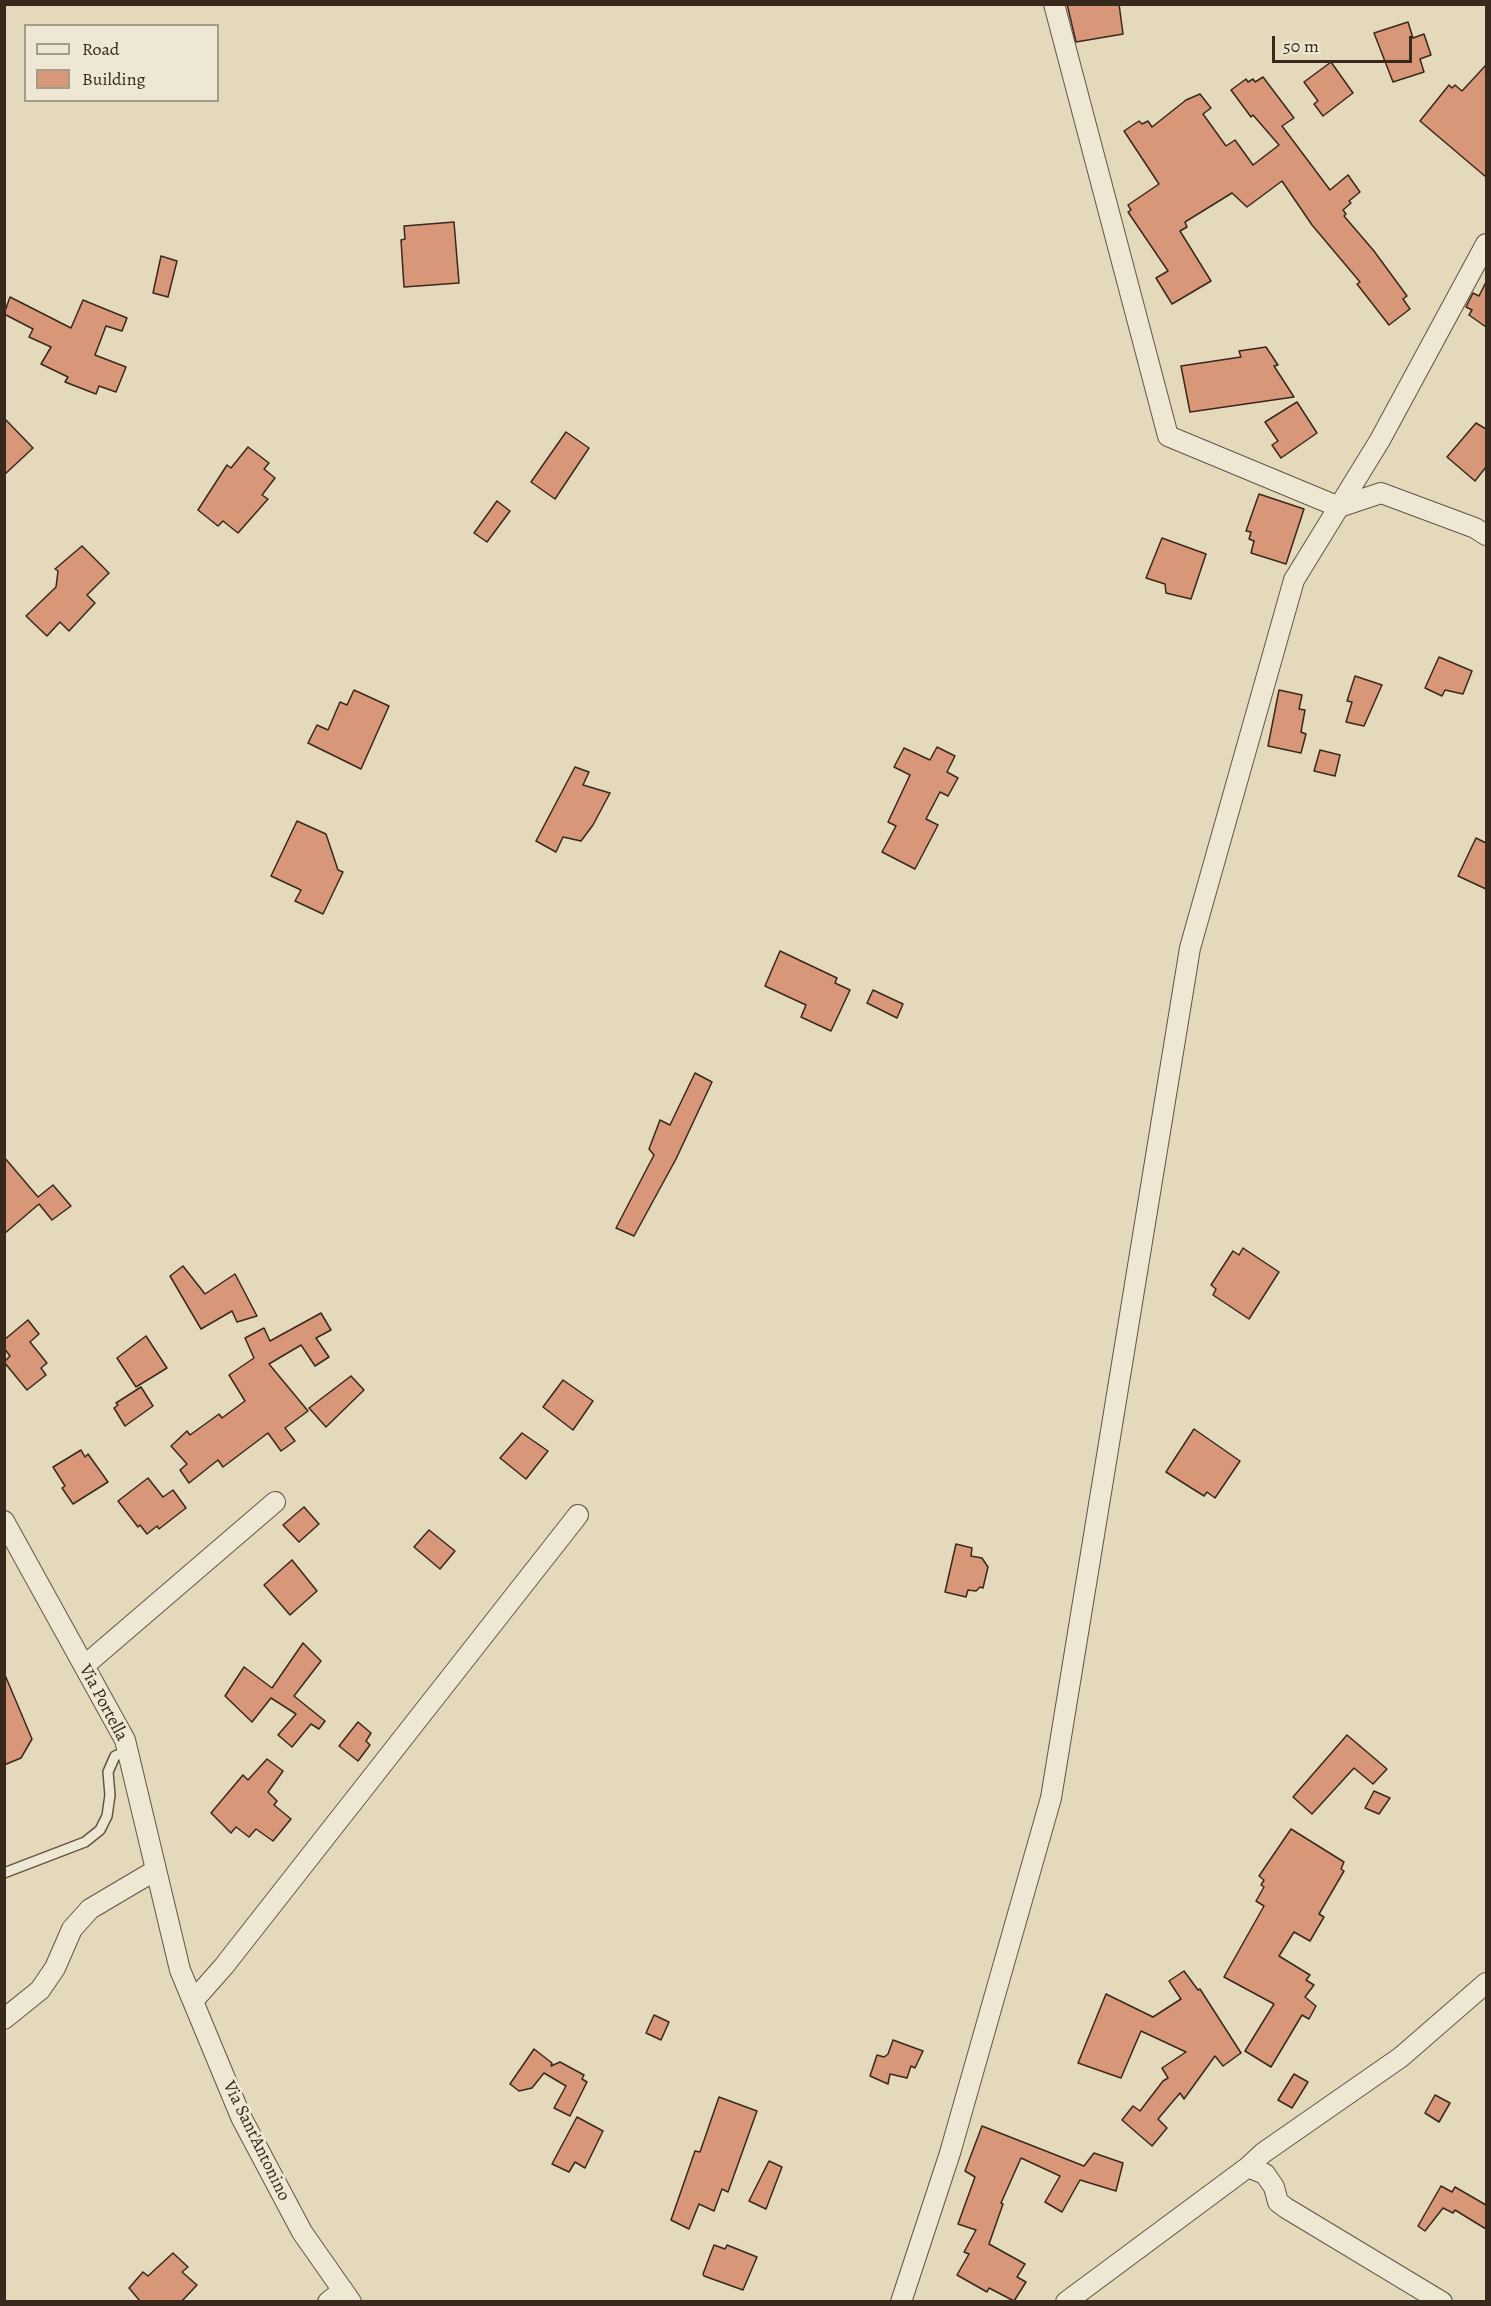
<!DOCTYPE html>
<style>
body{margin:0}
#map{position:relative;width:1491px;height:2306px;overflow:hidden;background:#e4dabb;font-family:Alegreya,serif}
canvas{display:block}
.frame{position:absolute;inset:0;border:6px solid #39281c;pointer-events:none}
.legend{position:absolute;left:24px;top:24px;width:195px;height:78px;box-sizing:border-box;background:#ede7d3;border:2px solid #a59b8a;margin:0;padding:8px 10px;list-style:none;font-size:18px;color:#39281c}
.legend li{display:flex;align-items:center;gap:12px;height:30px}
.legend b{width:30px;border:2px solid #a59b8a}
.scale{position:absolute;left:1272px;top:36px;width:140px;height:27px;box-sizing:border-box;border:3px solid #39281c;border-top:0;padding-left:8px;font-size:18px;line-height:21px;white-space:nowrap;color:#39281c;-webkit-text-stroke:4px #ede7d3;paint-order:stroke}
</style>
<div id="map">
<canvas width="1491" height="2306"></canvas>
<div class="frame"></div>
<ul class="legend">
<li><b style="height:8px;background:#ede7d3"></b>Road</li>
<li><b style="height:16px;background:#d79778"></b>Building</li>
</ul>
<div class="scale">50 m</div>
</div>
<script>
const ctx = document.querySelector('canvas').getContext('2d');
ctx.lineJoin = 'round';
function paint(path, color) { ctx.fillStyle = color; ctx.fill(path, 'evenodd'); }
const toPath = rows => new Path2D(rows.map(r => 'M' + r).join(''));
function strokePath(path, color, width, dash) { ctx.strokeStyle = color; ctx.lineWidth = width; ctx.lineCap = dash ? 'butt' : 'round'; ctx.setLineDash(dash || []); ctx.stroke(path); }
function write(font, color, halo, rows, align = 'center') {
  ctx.font = font + ' Alegreya,serif'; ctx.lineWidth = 6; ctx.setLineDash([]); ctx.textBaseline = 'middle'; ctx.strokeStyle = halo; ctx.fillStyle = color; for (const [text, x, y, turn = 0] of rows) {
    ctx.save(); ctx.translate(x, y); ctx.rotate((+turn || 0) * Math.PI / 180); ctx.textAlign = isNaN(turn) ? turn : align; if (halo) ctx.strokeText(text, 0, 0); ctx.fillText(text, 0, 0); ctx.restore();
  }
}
const building = toPath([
 [1067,4,1119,4,1123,34,1076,42,1067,4],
 [1408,22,1413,38,1424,34,1431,55,1420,59,1424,72,1393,82,1374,33,1408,22],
 [1331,62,1353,93,1323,116,1314,104,1318,101,1304,82,1331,62],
 [1486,65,1486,177,1420,121,1449,85,1452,88,1455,85,1462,91,1486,65],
 [1263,77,1294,118,1282,126,1330,190,1348,175,1360,192,1349,201,1351,203,1343,210,1346,214,1344,216,1374,251,1407,296,1403,299,1410,309,1389,325,1357,284,1360,282,1312,225,1282,181,1247,207,1232,193,1185,222,1187,227,1180,231,1211,281,1172,304,1156,278,1168,271,1128,212,1131,210,1128,205,1159,184,1124,131,1139,121,1142,124,1148,121,1152,127,1186,100,1200,94,1211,108,1203,114,1226,146,1235,140,1253,165,1279,145,1253,115,1251,117,1231,90,1246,79,1248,82,1253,79,1255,82,1263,77],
 [454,222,459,283,404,287,401,240,405,239,404,226,454,222],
 [161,256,177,261,168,297,153,293,161,256],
 [1486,282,1486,327,1469,315,1472,310,1466,307,1473,293,1479,296,1486,282],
 [10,297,71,328,83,300,127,318,122,331,106,326,95,355,126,367,116,392,99,386,96,394,65,382,68,377,41,364,51,347,29,337,33,329,4,314,10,297],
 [1266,347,1278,365,1274,366,1294,397,1190,412,1181,366,1241,357,1239,351,1266,347],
 [1297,402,1317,433,1281,458,1272,445,1278,441,1265,422,1297,402],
 [4,418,33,448,4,475,4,418],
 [1476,423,1486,429,1486,467,1475,481,1447,457,1476,423],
 [566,432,589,448,555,499,531,482,566,432],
 [248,447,269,463,264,469,275,478,262,495,268,499,238,533,223,521,218,526,198,510,227,465,231,468,248,447],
 [1259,494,1304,509,1286,564,1251,553,1254,541,1249,539,1251,532,1246,531,1259,494],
 [497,501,510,511,487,542,474,533,497,501],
 [1162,538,1206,554,1191,599,1166,593,1165,584,1146,578,1162,538],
 [82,546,109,573,87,595,95,603,69,631,60,622,47,636,26,616,56,587,58,571,55,569,82,546],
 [1439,657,1472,671,1463,694,1445,690,1442,696,1425,688,1439,657],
 [1355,676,1382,685,1364,726,1346,722,1352,702,1347,701,1355,676],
 [354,690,389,706,361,769,308,743,317,725,328,730,340,702,347,705,354,690],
 [1279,690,1302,695,1299,709,1305,710,1301,732,1306,734,1301,753,1268,746,1279,690],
 [937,747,955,756,947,772,958,778,948,796,940,792,926,819,938,825,915,869,882,852,896,826,888,822,910,775,894,767,904,748,930,760,937,747],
 [1320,750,1340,755,1335,776,1314,771,1320,750],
 [575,767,589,772,583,785,610,793,593,825,581,841,563,837,556,852,536,841,575,767],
 [297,821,326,834,338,870,343,872,323,914,295,901,301,890,271,876,297,821],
 [1476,838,1486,843,1486,889,1458,876,1476,838],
 [780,951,837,978,835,983,850,990,831,1031,801,1017,806,1005,765,986,780,951],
 [873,990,903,1004,897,1018,867,1003,873,990],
 [695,1073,712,1082,676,1159,634,1236,616,1228,654,1155,649,1149,660,1120,670,1125,695,1073],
 [4,1157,38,1197,53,1185,71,1206,52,1220,39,1204,4,1234,4,1157],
 [1243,1248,1279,1272,1249,1319,1213,1295,1216,1289,1211,1285,1233,1251,1239,1255,1243,1248],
 [183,1266,205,1294,235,1274,257,1316,237,1322,232,1311,201,1329,170,1276,183,1266],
 [321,1313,331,1330,316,1338,329,1357,315,1366,301,1345,269,1364,308,1411,285,1428,295,1441,281,1451,268,1433,223,1467,218,1460,189,1483,180,1470,187,1464,171,1446,187,1431,190,1435,219,1414,222,1418,245,1401,229,1375,254,1358,245,1338,264,1328,270,1341,321,1313],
 [28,1320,39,1334,30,1342,47,1363,41,1368,46,1375,27,1390,4,1362,10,1356,4,1348,4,1340,28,1320],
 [146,1336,167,1368,136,1387,117,1358,146,1336],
 [351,1376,364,1390,326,1427,309,1408,351,1376],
 [563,1380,593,1401,573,1430,543,1407,563,1380],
 [141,1387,153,1406,125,1426,114,1408,118,1405,116,1403,141,1387],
 [1194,1429,1240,1461,1215,1498,1207,1492,1204,1496,1166,1472,1194,1429],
 [522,1433,548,1451,526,1479,500,1458,522,1433],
 [81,1450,85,1457,88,1454,108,1482,73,1504,62,1488,65,1486,53,1467,81,1450],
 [148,1478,163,1497,173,1490,186,1508,159,1529,157,1526,147,1534,140,1525,138,1527,118,1501,148,1478],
 [304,1507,319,1524,299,1542,283,1525,304,1507],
 [429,1530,455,1551,440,1569,414,1547,429,1530],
 [956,1544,972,1548,971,1556,982,1558,988,1567,983,1588,980,1587,976,1591,968,1590,966,1597,945,1592,956,1544],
 [292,1560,317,1591,290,1615,264,1585,292,1560],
 [303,1643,321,1661,294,1696,325,1721,319,1729,311,1724,292,1747,278,1735,296,1714,271,1698,252,1722,225,1696,244,1667,272,1688,303,1643],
 [5,1675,32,1739,21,1758,4,1765,5,1675],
 [358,1722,371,1733,366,1741,370,1745,358,1761,339,1746,358,1722],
 [1347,1735,1387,1769,1373,1784,1354,1768,1312,1814,1293,1797,1347,1735],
 [267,1759,283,1771,268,1792,277,1801,274,1805,291,1819,273,1841,256,1829,249,1837,236,1827,231,1833,211,1813,243,1775,248,1780,267,1759],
 [1374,1791,1390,1798,1379,1814,1365,1808,1374,1791],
 [1291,1829,1344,1862,1341,1869,1344,1871,1319,1914,1324,1917,1310,1941,1294,1932,1279,1956,1310,1975,1306,1980,1314,1985,1305,1997,1316,2006,1309,2019,1302,2015,1271,2067,1245,2051,1274,2004,1224,1977,1264,1906,1256,1901,1264,1887,1261,1885,1264,1880,1259,1876,1291,1829],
 [1184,1971,1198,1990,1200,1989,1241,2053,1223,2066,1215,2056,1184,2099,1180,2093,1158,2119,1167,2128,1152,2146,1122,2120,1133,2106,1140,2111,1163,2081,1168,2078,1162,2068,1186,2052,1141,2031,1121,2078,1078,2063,1106,1994,1153,2017,1181,1999,1169,1981,1184,1971],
 [654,2015,669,2022,661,2040,646,2033,654,2015],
 [893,2040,923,2051,915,2068,911,2066,907,2078,890,2074,888,2084,870,2076,877,2055,884,2057,888,2054,893,2040],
 [534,2049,552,2063,551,2066,560,2062,584,2075,582,2079,587,2082,570,2116,554,2108,566,2086,544,2073,532,2088,519,2091,510,2084,534,2049],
 [1294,2074,1308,2082,1292,2108,1278,2100,1294,2074],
 [1435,2095,1450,2103,1439,2122,1425,2113,1435,2095],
 [719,2097,757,2111,728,2192,722,2189,714,2211,699,2204,689,2229,671,2220,695,2151,700,2152,719,2097],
 [577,2117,603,2131,585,2168,575,2162,569,2172,552,2164,577,2117],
 [982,2126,1084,2166,1094,2153,1123,2163,1116,2191,1080,2180,1062,2212,1045,2202,1060,2176,1021,2158,1001,2203,1003,2204,989,2244,1025,2264,1017,2277,1026,2282,1014,2301,989,2288,987,2292,957,2275,969,2254,964,2252,976,2230,958,2224,975,2177,965,2171,982,2126],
 [769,2161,782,2167,766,2209,749,2201,769,2161],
 [1441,2186,1452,2192,1455,2187,1486,2205,1486,2229,1455,2210,1453,2213,1443,2208,1425,2231,1418,2226,1441,2186],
 [714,2245,725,2249,727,2245,757,2257,743,2290,704,2276,703,2274,714,2245],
 [173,2253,188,2267,182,2272,197,2285,182,2301,140,2301,129,2288,143,2272,148,2276,173,2253]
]);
paint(building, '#d79778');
strokePath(building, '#39281c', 1.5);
const lane = toPath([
 [4,1873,85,1842,100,1830,107,1816,110,1795,108,1772,115,1756,128,1751]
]);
const street = toPath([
 [1054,4,1168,436,1339,507,1381,493,1475,528,1486,535],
 [4,1521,125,1740,180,1970,241,2117,302,2232,351,2302],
 [84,1666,275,1502],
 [194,2000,224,1966,578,1515],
 [4,2019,40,1990,55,1968,72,1929,90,1909,156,1870],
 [1248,2167,1263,2153,1401,2057,1486,1983],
 [328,2302,343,2290],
 [901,2302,950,2153,1051,1798,1190,948,1294,580,1380,440,1486,244],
 [1066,2302,1248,2167,1265,2174,1274,2187,1278,2202,1286,2208,1442,2302]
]);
strokePath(lane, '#645444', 12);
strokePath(street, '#645444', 22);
strokePath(lane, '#ede7d3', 9);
strokePath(street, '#ede7d3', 20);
write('18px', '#39281c', '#ede7d3', [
 ["Via Portella",103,1703,62],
 ["Via Sant'Antonino",256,2141,64]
]);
</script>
